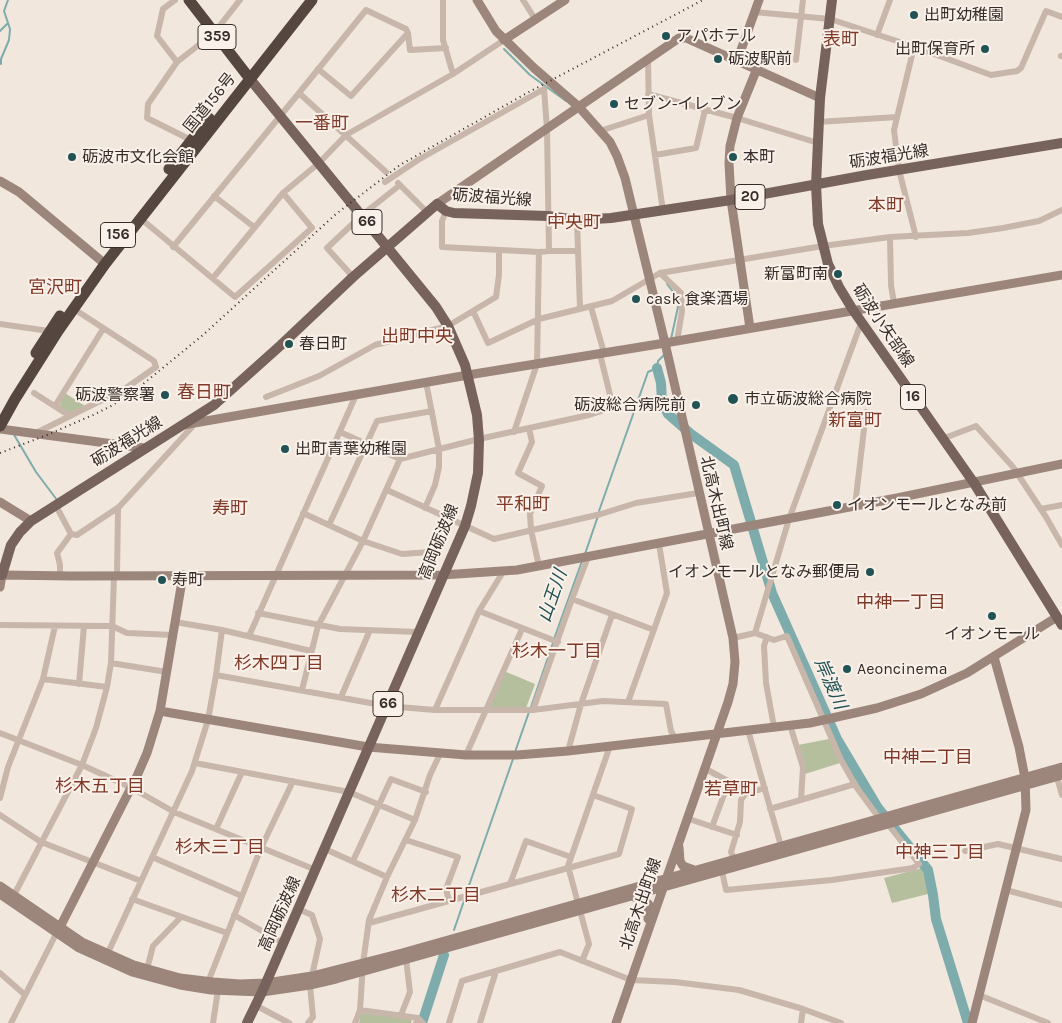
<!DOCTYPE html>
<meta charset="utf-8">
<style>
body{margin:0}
canvas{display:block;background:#f1e7dd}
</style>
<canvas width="1062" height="1023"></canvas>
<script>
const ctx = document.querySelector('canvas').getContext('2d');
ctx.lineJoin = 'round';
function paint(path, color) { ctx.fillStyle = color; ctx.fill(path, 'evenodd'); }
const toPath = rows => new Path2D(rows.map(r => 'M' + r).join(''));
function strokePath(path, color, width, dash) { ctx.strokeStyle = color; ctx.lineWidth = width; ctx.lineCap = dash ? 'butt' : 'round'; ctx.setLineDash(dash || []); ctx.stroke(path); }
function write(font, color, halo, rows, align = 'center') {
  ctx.font = font + ' Karla,"Noto Sans JP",sans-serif'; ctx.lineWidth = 4; ctx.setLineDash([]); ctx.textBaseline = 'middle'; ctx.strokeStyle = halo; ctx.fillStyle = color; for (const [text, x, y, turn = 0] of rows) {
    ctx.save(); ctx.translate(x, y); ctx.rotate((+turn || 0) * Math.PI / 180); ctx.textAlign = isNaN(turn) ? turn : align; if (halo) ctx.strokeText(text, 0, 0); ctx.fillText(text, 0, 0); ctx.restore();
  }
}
paint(toPath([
 [65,393,85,406,72,414,59,406],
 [504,671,535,684,526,708,487,709],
 [829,739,840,763,805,774,798,745],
 [922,868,929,886,928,894,892,903,884,878],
 [361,1013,412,1019,411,1023,359,1023]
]), '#b5bf9e');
strokePath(toPath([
 [0,31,8,23],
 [504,49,530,75,566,101],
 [1,64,1,59,9,40,10,29,4,11,8,0],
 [667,284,677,297,678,307,671,339],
 [13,433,36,472,57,500],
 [599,511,648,372,657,368,658,361,664,355],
 [585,554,598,516],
 [554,639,582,561],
 [531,707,553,643],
 [515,752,529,712],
 [466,894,513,759],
 [454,930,465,898]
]), '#7eacac', 2);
strokePath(toPath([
 [657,368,661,383,662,402,668,414,691,434,734,465,772,593,837,739,878,808,928,870,933,895,936,919,968,1023],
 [422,1023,444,955]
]), '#7eacac', 10);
strokePath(toPath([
 [175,0,163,9,157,36,177,62],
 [443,0,443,40,453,74],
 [523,0,535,19],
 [754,12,830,19,918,48,991,75,1017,71,1021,68,1046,11,1062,17],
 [408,33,410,50,446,48],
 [877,35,890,0],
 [914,47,894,130,899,170,916,237],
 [1061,56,1062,56],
 [648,60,649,115,663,211],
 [796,60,803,0],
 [299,93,366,10,406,29,408,33,351,96,318,69],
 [648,94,737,118,818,143],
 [818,122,897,117],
 [600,131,649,115],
 [191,140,147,118,148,104,177,62,214,33,240,0],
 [655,155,696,148,705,110],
 [385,182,418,160,544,89,547,129,549,251,539,252,537,364,514,432],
 [398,183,427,212],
 [214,196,254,227],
 [446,211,442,221,442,247,539,252],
 [140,218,235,297,312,228,283,193],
 [577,220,580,309],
 [890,237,891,285,894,303],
 [173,247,299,93,386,172],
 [549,251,578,251],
 [660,273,681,293,682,311,677,341],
 [353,277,327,248,362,215,400,185],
 [213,278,283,193,319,163,346,135,453,74,504,40],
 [591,307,604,353],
 [473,311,488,343,539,319,612,301,660,273,823,246,890,237,968,233,1003,228,1039,221,1062,210],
 [0,324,49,331],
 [34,393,70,416],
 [266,397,319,376,375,345,448,326,496,297,499,275,499,250],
 [55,406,103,329],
 [529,428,532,442,518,473,542,486,530,514,531,530,539,566],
 [340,432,400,459],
 [36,433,126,388,156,367,154,361,74,309],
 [942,439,976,426,1013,467,1046,517,1062,545],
 [387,490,494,539,601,514,636,503,698,493],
 [55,504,71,534,77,535,119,507,192,427,192,424],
 [855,506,866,412],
 [425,508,435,485,439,467,439,449,426,382],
 [1041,509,1062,505],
 [303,513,363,541,402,554,430,552,445,517],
 [329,525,377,421,432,411],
 [60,576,60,565,57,553,71,534],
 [117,576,118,508],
 [572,599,654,630],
 [479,611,558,642],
 [258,613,340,629,418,632],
 [175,622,222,630,311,651],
 [0,625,112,626,127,633,173,635],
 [755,633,774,640,787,636,841,760,857,788,879,818],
 [249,636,356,395],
 [767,637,764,646,766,683,774,727],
 [733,638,755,633,789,519,861,323],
 [111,663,167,672],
 [216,675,387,706,435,710,533,710,603,701,666,704,671,731,675,738],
 [43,679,107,687],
 [79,684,84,626],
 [302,690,318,626,363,541,400,459,479,439,589,415,604,410,612,403,600,354],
 [341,697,370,630],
 [628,702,667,593,659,544],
 [435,710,479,611,503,572],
 [533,710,572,599,588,557],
 [790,725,803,767,801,800],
 [748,730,781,846],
 [0,733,82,765,132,788,174,812,316,870],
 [568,751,581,704,612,615],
 [466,755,522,629],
 [195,763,349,792,415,820],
 [704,768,750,793],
 [1056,774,1062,795],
 [0,798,8,767,43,679,55,626],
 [770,809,855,784],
 [0,815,41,842,141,881],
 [686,818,737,835],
 [712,827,729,781],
 [216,829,242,772],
 [406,840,458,857,446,889,449,901],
 [325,849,387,877],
 [965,851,998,844,1062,859],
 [152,857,242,896],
 [734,859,731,852,740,822,741,800,745,794,765,788],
 [353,861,391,779,426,792],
 [722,871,726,890,832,880,913,868,919,864,888,824],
 [510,884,526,841,571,857],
 [1006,890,1062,905],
 [14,895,82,765,96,728,107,687,111,663,114,576],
 [132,899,227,933],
 [298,909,312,915,320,939,310,985,313,1017,308,1023],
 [234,915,283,943],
 [369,923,619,854,632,809,593,795],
 [106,957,192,771,208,720,216,675,222,630],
 [582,961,589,944,568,866,610,746],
 [147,969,153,946,181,917],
 [0,973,25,995],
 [208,982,261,848,293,781],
 [979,995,1048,1023],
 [255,1005,289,1023],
 [360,1010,418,1018],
 [401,1015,410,992,406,959],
 [11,1023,56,934],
 [213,1023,218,990],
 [355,1023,360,1010,363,963,369,920,387,877,415,820,430,775,440,754],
 [416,1023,418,1018,423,1023],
 [449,1023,462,981,560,952,631,980,675,982,739,990,803,1009,841,1023],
 [480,1023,496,971],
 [801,1023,803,1009]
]), '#c8b6aa', 6);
strokePath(toPath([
 [477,0,496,31,534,68,579,107,610,142,617,156,625,178,665,343,733,638,735,662,733,684,728,702,616,1023],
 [504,40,565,0],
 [737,61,759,0],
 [0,181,19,192,105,264],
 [437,204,679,38,686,38,820,98],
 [750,328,731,200,729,163,730,146,737,118,756,71],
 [183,425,468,375,665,343,1062,275],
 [0,429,144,448],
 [0,502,31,521],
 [0,587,2,575,71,576,442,575,517,570,897,498,1062,464],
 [160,711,368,747,466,755,517,755,568,751,810,723,877,708,921,694,967,673,1057,617],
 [679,847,680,861,683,866,694,870],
 [0,886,82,942,134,965,180,978,213,982,240,984,266,983,312,976,402,953,1062,767],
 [0,894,79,948,132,972,180,985,211,990,262,992,310,985,336,979,1062,775],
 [634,897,644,899,649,905,648,919],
 [58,931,137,776,147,753,160,711,183,575],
 [972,1023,1026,810,1025,778,1019,747,994,657]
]), '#9c867b', 9);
strokePath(toPath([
 [832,0,820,98,816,185,818,224,828,264,839,287,853,310,974,483,1062,625],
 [0,575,2,575,11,545,20,532,31,521,214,405,281,345,353,277,437,204,446,211,454,213,548,216,577,220,611,218,731,200,867,175,1062,143],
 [247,1023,262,992,465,526,471,506,478,473,479,440,477,415,465,365,448,326,436,307,250,79]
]), '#77635b', 10);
strokePath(toPath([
 [189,0,250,79],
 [169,169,209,118],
 [36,353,60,316],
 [0,426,15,399,58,331,105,264,312,0]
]), '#564640', 11);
strokePath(toPath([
 [0,453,47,435,93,415,111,406,137,389,203,335,336,214,400,165,527,93,703,0]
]), '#362c29', 2, [1, 4]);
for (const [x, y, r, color] of [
 [914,15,5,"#215355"],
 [666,36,5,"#215355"],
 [985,49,5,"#215355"],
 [718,59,5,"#215355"],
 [614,104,5,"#215355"],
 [72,157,5,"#215355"],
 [733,157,5,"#215355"],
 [838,274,5,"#215355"],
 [636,299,5,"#215355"],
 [289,344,5,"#215355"],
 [165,395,5,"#215355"],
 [733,399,6,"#215355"],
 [696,405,5,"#215355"],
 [285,449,5,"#215355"],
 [837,505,5,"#215355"],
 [870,572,5,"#215355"],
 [162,580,5,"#215355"],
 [992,616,5,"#215355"],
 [847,669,5,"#215355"]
]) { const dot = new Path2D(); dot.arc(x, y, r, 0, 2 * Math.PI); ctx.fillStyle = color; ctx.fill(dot); strokePath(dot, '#f9f1e9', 2); }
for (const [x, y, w] of [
 [217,37,38],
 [750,197,30],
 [367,222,30],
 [118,235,35],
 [913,397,25],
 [388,704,30]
]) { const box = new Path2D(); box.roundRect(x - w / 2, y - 12.5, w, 25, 4); ctx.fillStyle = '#f9f1e9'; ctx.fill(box); strokePath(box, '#362c29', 1); }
write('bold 15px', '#362c29', null, [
 ["359",217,37],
 ["20",750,197],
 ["66",367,222],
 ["156",118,235],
 ["16",913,397],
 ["66",388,704]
]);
write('16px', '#362c29', '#f9f1e9', [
 ["出町幼稚園",924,15],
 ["アパホテル",676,36],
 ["出町保育所",975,49,"right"],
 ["砺波駅前",728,59],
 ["セブン-イレブン",624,104],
 ["砺波市文化会館",82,157],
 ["本町",743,157],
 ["新富町南",828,274,"right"],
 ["cask 食楽酒場",646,299],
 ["春日町",299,344],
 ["砺波警察署",155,395,"right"],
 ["市立砺波総合病院",744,399],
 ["砺波総合病院前",686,405,"right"],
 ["出町青葉幼稚園",295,449],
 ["イオンモールとなみ前",847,505],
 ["イオンモールとなみ郵便局",860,572,"right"],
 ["寿町",172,580],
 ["イオンモール",992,634,"center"],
 ["Aeoncinema",857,669]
], 'left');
write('16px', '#362c29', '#f9f1e9', [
 ["国道156号",210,103,-51],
 ["砺波福光線",889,157,-9],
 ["砺波福光線",492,198,4],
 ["砺波小矢部線",883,326,56],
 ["砺波福光線",127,442,-32],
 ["北高木出町線",716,503,77],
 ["高岡砺波線",439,542,-68],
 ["北高木出町線",641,904,-71],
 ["高岡砺波線",280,914,-66]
]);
write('18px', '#803827', '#f9f1e9', [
 ["表町",841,40],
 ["一番町",322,124],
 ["本町",886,206],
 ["中央町",574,223],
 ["宮沢町",55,288],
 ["出町中央",417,337],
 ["春日町",204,393],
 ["新富町",855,421],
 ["平和町",523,505],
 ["寿町",230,509],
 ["中神一丁目",901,603],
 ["杉木一丁目",557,652],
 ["杉木四丁目",279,664],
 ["中神二丁目",928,758],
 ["杉木五丁目",100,787],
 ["若草町",731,790],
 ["杉木三丁目",220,848],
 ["中神三丁目",940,853],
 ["杉木二丁目",436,896]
]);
write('italic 18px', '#215355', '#f9f1e9', [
 ["山王川",553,596,-71],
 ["岸渡川",830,684,66]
]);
</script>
